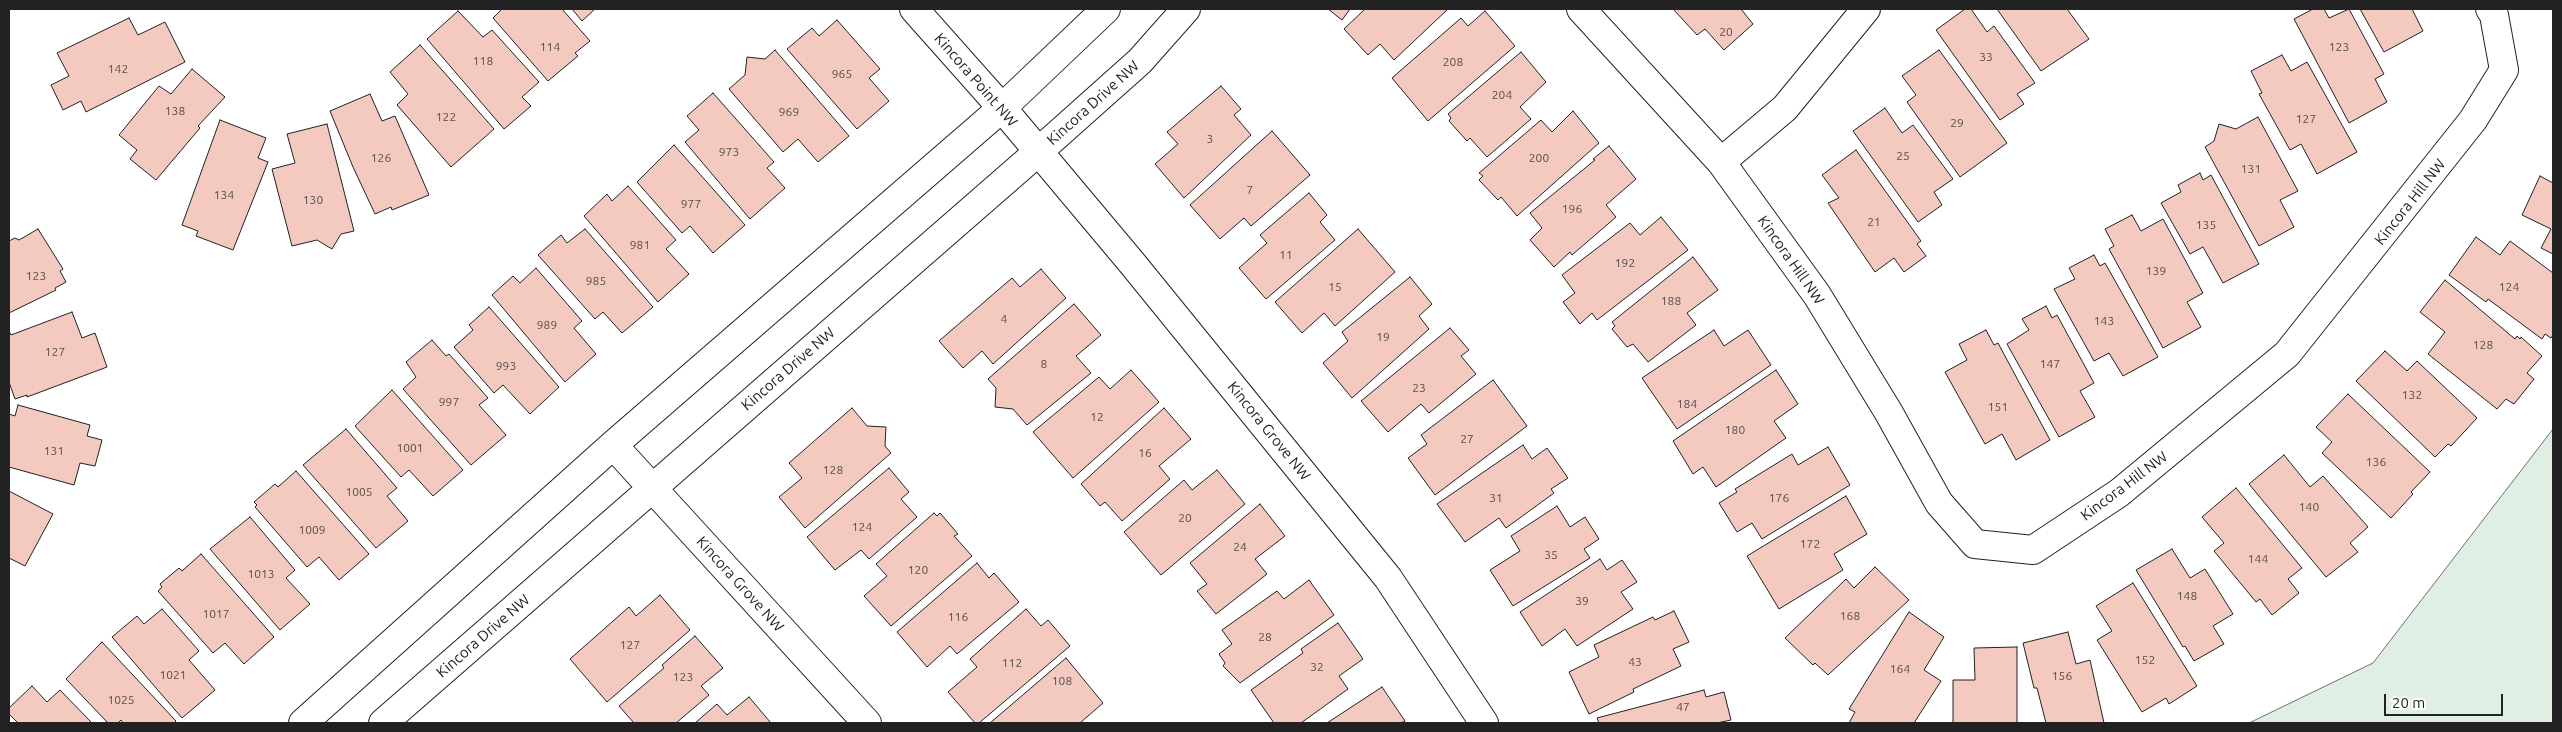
<!DOCTYPE html>
<style>
body{margin:0}
#map{position:relative;width:2562px;height:732px;overflow:hidden;background:#fff;font-family:Ubuntu,sans-serif}
canvas{display:block}
.frame{position:absolute;inset:0;border:10px solid #222;pointer-events:none}
.scale{position:absolute;left:2384px;top:694px;width:119px;height:22px;box-sizing:border-box;border:2px solid #222;border-top:0;padding-left:6px;font-size:15px;line-height:18px;white-space:nowrap;color:#222;-webkit-text-stroke:4px #fff;paint-order:stroke}
</style>
<div id="map">
<canvas width="2562" height="732"></canvas>
<div class="frame"></div>
<div class="scale">20 m</div>
</div>
<script>
const ctx = document.querySelector('canvas').getContext('2d');
ctx.lineJoin = 'round';
function paint(path, color) { ctx.fillStyle = color; ctx.fill(path, 'evenodd'); }
const toPath = rows => new Path2D(rows.map(r => 'M' + r).join(''));
function strokePath(path, color, width, dash) { ctx.strokeStyle = color; ctx.lineWidth = width; ctx.lineCap = dash ? 'butt' : 'round'; ctx.setLineDash(dash || []); ctx.stroke(path); }
function write(font, color, halo, rows, align = 'center') {
  ctx.font = font + ' Ubuntu,sans-serif'; ctx.lineWidth = 4; ctx.setLineDash([]); ctx.textBaseline = 'middle'; ctx.strokeStyle = halo; ctx.fillStyle = color; for (const [text, x, y, turn = 0] of rows) {
    ctx.save(); ctx.translate(x, y); ctx.rotate((+turn || 0) * Math.PI / 180); ctx.textAlign = isNaN(turn) ? turn : align; if (halo) ctx.strokeText(text, 0, 0); ctx.fillText(text, 0, 0); ctx.restore();
  }
}
const green = toPath([
 [2553,429,2553,723,2249,723,2373,663,2553,429]
]);
paint(green, '#e0efe3');
strokePath(green, '#6f6f6f', 1);
const building = toPath([
 [502,9,562,9,590,41,575,53,578,56,548,81,493,18,502,9],
 [572,9,595,9,582,21,572,9],
 [1328,9,1350,9,1342,20,1328,9],
 [1365,9,1448,9,1394,60,1380,44,1368,55,1344,29,1365,9],
 [1673,9,1741,9,1753,24,1724,50,1705,29,1697,35,1673,9],
 [1965,9,1971,9,1987,32,1994,26,2035,83,2017,94,2024,104,2000,120,1936,30,1965,9],
 [1997,9,2067,9,2089,39,2041,71,1997,9],
 [2313,9,2324,9,2329,18,2349,9,2384,74,2375,79,2387,102,2349,123,2294,19,2313,9],
 [2360,9,2412,9,2423,31,2384,52,2360,9],
 [458,11,483,37,492,30,539,82,522,97,531,106,504,129,427,39,458,11],
 [1485,11,1515,46,1428,121,1392,78,1461,18,1468,26,1485,11],
 [129,18,138,35,165,22,185,62,86,112,81,101,63,110,51,85,69,76,57,53,129,18],
 [837,20,880,69,869,78,889,101,857,129,787,49,812,28,819,36,837,20],
 [420,45,494,129,451,167,397,105,408,94,390,72,420,45],
 [775,50,849,136,818,162,798,139,783,152,729,89,745,75,747,57,765,59,775,50],
 [1939,50,2007,143,1960,177,1907,102,1916,95,1902,76,1939,50],
 [1521,52,1546,82,1520,107,1531,119,1487,157,1470,138,1467,141,1449,121,1451,118,1448,114,1521,52],
 [2282,55,2291,71,2307,62,2357,152,2317,174,2301,144,2290,150,2259,94,2262,93,2251,71,2282,55],
 [192,69,225,97,198,126,200,128,156,180,130,159,137,150,119,135,159,86,171,94,192,69],
 [1221,86,1241,109,1234,115,1251,135,1184,198,1155,164,1178,144,1167,132,1221,86],
 [713,93,774,162,767,168,785,188,750,219,685,142,699,130,687,116,713,93],
 [370,94,382,121,395,116,429,195,392,210,391,207,375,214,353,167,330,111,370,94],
 [1885,108,1902,133,1913,125,1953,179,1934,192,1942,205,1918,222,1853,131,1885,108],
 [1573,111,1599,143,1517,216,1501,197,1498,200,1479,180,1483,176,1479,173,1541,120,1552,132,1573,111],
 [2258,117,2298,191,2280,200,2294,227,2259,246,2205,147,2214,141,2219,124,2236,129,2258,117],
 [220,120,266,138,258,158,268,162,233,250,196,236,198,231,182,225,220,120],
 [327,124,354,231,341,234,332,249,317,240,292,246,272,169,295,163,287,134,327,124],
 [1272,131,1310,175,1251,226,1244,218,1220,239,1190,205,1272,131],
 [674,145,745,225,713,253,690,226,682,233,637,182,674,145],
 [1609,146,1636,179,1606,205,1616,217,1572,255,1570,252,1554,267,1530,240,1542,228,1530,213,1595,160,1593,159,1609,146],
 [1856,150,1921,241,1917,244,1926,256,1904,272,1894,258,1875,272,1828,203,1839,198,1822,175,1856,150],
 [2200,173,2203,180,2211,175,2259,264,2223,283,2203,247,2190,254,2161,203,2181,192,2178,185,2200,173],
 [2540,176,2553,183,2553,254,2541,248,2551,229,2522,215,2540,176],
 [628,186,676,240,666,249,689,274,658,302,584,216,607,194,612,201,628,186],
 [1309,193,1327,215,1320,222,1335,240,1266,299,1239,268,1267,243,1260,235,1309,193],
 [2132,215,2141,231,2163,219,2203,293,2187,302,2201,327,2163,348,2109,249,2114,246,2105,229,2132,215],
 [1661,217,1688,250,1597,320,1592,313,1580,324,1563,302,1575,293,1562,275,1630,223,1640,235,1661,217],
 [38,229,63,269,60,271,66,282,55,288,56,290,9,313,9,241,15,238,19,240,38,229],
 [585,229,653,307,622,333,603,312,595,319,538,255,561,235,567,243,585,229],
 [1358,229,1395,272,1335,326,1324,313,1302,333,1275,302,1358,229],
 [2476,237,2500,255,2510,241,2553,273,2553,335,2551,338,2545,334,2542,339,2488,299,2486,302,2449,275,2476,237],
 [2094,255,2100,266,2105,263,2158,357,2123,376,2109,353,2094,361,2054,289,2075,279,2069,268,2094,255],
 [1693,257,1718,290,1687,313,1696,325,1648,362,1633,344,1627,347,1612,329,1615,326,1612,322,1693,257],
 [536,268,582,321,574,328,596,354,565,382,492,295,513,276,520,283,536,268],
 [1041,269,1066,298,993,364,982,351,963,368,939,341,1012,278,1020,287,1041,269],
 [1410,277,1432,304,1419,316,1429,329,1352,398,1323,363,1348,341,1342,332,1410,277],
 [2445,280,2515,339,2517,336,2520,339,2521,337,2542,356,2527,373,2534,379,2514,404,2506,399,2497,409,2428,354,2445,332,2420,312,2445,280],
 [1074,304,1101,335,1076,356,1091,373,1027,425,1013,409,995,407,996,388,988,379,1074,304],
 [2046,306,2052,318,2057,315,2094,383,2080,391,2095,417,2059,437,2007,344,2029,330,2022,319,2046,306],
 [489,307,559,387,530,414,503,385,494,393,454,347,473,330,469,325,489,307],
 [72,312,82,338,95,333,107,367,27,397,27,395,15,399,9,382,9,331,11,335,72,312],
 [1450,328,1469,350,1461,356,1476,374,1429,413,1421,404,1388,432,1361,401,1450,328],
 [1714,330,1724,346,1748,330,1771,365,1677,429,1642,378,1714,330],
 [1986,330,1994,345,1998,343,2050,440,2016,460,2002,434,1985,444,1945,372,1967,360,1959,344,1986,330],
 [432,340,446,356,449,354,488,398,479,405,506,435,471,465,403,389,416,377,406,362,432,340],
 [2385,351,2407,371,2417,361,2477,418,2451,446,2448,444,2435,457,2356,381,2385,351],
 [1131,370,1159,402,1073,478,1033,432,1099,377,1110,389,1131,370],
 [1776,370,1798,404,1774,421,1786,438,1716,487,1703,467,1693,474,1673,441,1776,370],
 [1493,380,1527,426,1435,495,1408,458,1427,444,1421,435,1493,380],
 [392,390,463,470,433,496,409,470,401,477,355,426,392,390],
 [2348,394,2430,472,2411,492,2413,494,2391,518,2322,453,2332,442,2316,427,2348,394],
 [18,405,90,425,87,436,102,440,95,466,80,463,74,485,9,467,9,414,15,416,18,405],
 [852,408,867,426,886,427,885,446,891,453,805,528,779,497,802,478,789,463,852,408],
 [1164,408,1191,439,1159,466,1170,479,1122,521,1105,502,1100,506,1081,484,1164,408],
 [346,429,397,488,387,496,408,521,376,548,303,465,346,429],
 [1523,445,1532,459,1547,448,1568,478,1551,489,1554,493,1506,528,1499,518,1465,542,1437,504,1523,445],
 [1828,447,1850,485,1762,539,1752,523,1737,532,1719,503,1737,492,1735,489,1792,454,1798,465,1828,447],
 [2284,455,2310,487,2323,476,2368,527,2350,543,2358,552,2326,577,2249,484,2284,455],
 [889,468,909,492,901,499,917,517,869,559,861,550,835,570,807,537,889,468],
 [1217,470,1245,504,1161,575,1124,532,1184,480,1192,490,1217,470],
 [296,471,369,554,339,580,319,557,307,567,255,507,257,505,254,502,275,484,278,487,296,471],
 [2236,488,2302,568,2288,579,2299,593,2272,615,2260,599,2256,602,2214,551,2224,543,2202,517,2236,488],
 [9,491,53,514,25,566,9,558,9,491],
 [1846,496,1867,534,1834,554,1843,570,1779,609,1747,556,1846,496],
 [1260,504,1285,536,1255,559,1267,574,1216,614,1197,591,1207,584,1190,563,1260,504],
 [1557,506,1570,527,1585,517,1599,539,1584,549,1590,558,1513,606,1490,570,1520,551,1511,536,1557,506],
 [934,513,937,516,940,513,958,534,954,536,972,556,891,626,864,596,887,576,876,564,934,513],
 [250,517,295,570,286,578,310,604,280,630,210,549,250,517],
 [2172,549,2190,578,2205,569,2233,614,2213,626,2224,644,2194,661,2185,646,2183,647,2136,570,2172,549],
 [201,554,274,637,244,664,225,643,213,653,158,591,162,587,160,584,179,568,182,571,201,554],
 [1600,559,1607,570,1622,560,1637,582,1621,592,1633,609,1577,646,1565,629,1542,646,1520,612,1600,559],
 [977,563,989,578,994,573,1019,602,957,654,950,646,927,667,897,632,977,563],
 [1875,567,1909,600,1828,675,1815,663,1813,665,1785,638,1846,579,1854,588,1875,567],
 [1309,580,1334,615,1240,683,1223,666,1225,663,1219,654,1232,644,1222,630,1277,591,1284,599,1309,580],
 [2133,583,2197,686,2169,704,2166,698,2142,712,2097,640,2112,631,2096,606,2133,583],
 [660,595,690,630,607,702,570,659,629,607,636,616,660,595],
 [162,609,199,651,189,660,215,690,182,718,112,637,137,616,144,624,162,609],
 [1026,609,1041,626,1048,620,1070,646,979,723,975,723,948,692,977,667,970,659,1026,609],
 [1674,611,1689,642,1673,649,1681,666,1633,689,1634,692,1589,714,1569,672,1599,657,1594,645,1653,617,1655,620,1674,611],
 [1909,612,1944,637,1924,670,1941,681,1914,723,1849,723,1855,712,1849,709,1909,612],
 [1338,623,1363,659,1339,676,1348,689,1301,723,1274,723,1251,690,1303,653,1301,649,1338,623],
 [2068,632,2076,664,2090,660,2104,723,2046,723,2037,688,2034,688,2023,643,2068,632],
 [695,636,723,668,701,686,709,695,676,723,634,723,619,706,664,668,662,665,695,636],
 [102,642,176,721,174,723,123,723,121,720,118,723,108,723,66,679,102,642],
 [2017,647,2017,723,1953,723,1953,680,1975,680,1974,648,2017,647],
 [1066,658,1103,703,1080,723,990,723,1066,658],
 [32,686,47,702,60,690,92,723,18,723,9,714,9,708,32,686],
 [1382,687,1405,721,1401,723,1327,723,1382,687],
 [1704,690,1706,697,1724,692,1731,720,1717,723,1599,723,1597,718,1704,690],
 [749,697,771,723,695,723,717,704,727,715,749,697]
]);
paint(building, '#f3c9c0');
strokePath(building, '#222', 1);
const minor = toPath([
 [914,9,1002,108,1132,263,1388,578,1484,723],
 [1581,9,1721,162,1817,295,1889,413,1939,503,1975,544,2033,550,2119,493,2287,354,2473,120,2504,70,2494,15,2490,9],
 [1721,162,1785,108,1866,9],
 [613,445,867,723],
 [303,723,613,445,1002,108,1106,9],
 [383,723,1038,152,1140,61,1186,9]
]);
strokePath(minor, '#222', 30);
strokePath(minor, '#fff', 28);
write('12px', '#564c4a', null, [
 ["20",1726,32],
 ["114",550,47],
 ["123",2339,47],
 ["33",1986,57],
 ["118",483,61],
 ["208",1453,62],
 ["142",118,69],
 ["965",842,74],
 ["204",1502,95],
 ["138",175,111],
 ["969",789,112],
 ["122",446,117],
 ["127",2306,119],
 ["29",1957,123],
 ["3",1210,139],
 ["973",729,152],
 ["25",1903,156],
 ["126",381,158],
 ["200",1539,158],
 ["131",2251,169],
 ["7",1250,190],
 ["134",224,195],
 ["130",313,200],
 ["977",691,204],
 ["196",1572,209],
 ["21",1874,222],
 ["135",2206,225],
 ["981",640,245],
 ["11",1286,255],
 ["192",1625,263],
 ["139",2156,271],
 ["123",36,276],
 ["985",596,281],
 ["15",1335,287],
 ["124",2509,287],
 ["188",1671,301],
 ["4",1004,319],
 ["143",2104,321],
 ["989",547,325],
 ["19",1383,337],
 ["128",2483,345],
 ["127",55,352],
 ["8",1044,364],
 ["147",2050,364],
 ["993",506,366],
 ["23",1419,388],
 ["132",2412,395],
 ["997",449,402],
 ["184",1687,404],
 ["151",1998,407],
 ["12",1097,417],
 ["180",1735,430],
 ["27",1467,439],
 ["1001",410,448],
 ["131",54,451],
 ["16",1145,453],
 ["136",2376,462],
 ["128",833,470],
 ["1005",359,492],
 ["31",1496,498],
 ["176",1779,498],
 ["140",2309,507],
 ["20",1185,518],
 ["124",862,527],
 ["1009",312,530],
 ["172",1810,544],
 ["24",1240,547],
 ["35",1551,555],
 ["144",2258,559],
 ["120",918,570],
 ["1013",261,574],
 ["148",2187,596],
 ["39",1582,601],
 ["1017",216,614],
 ["168",1850,616],
 ["116",958,617],
 ["28",1265,637],
 ["127",630,645],
 ["152",2145,660],
 ["43",1635,662],
 ["112",1012,663],
 ["32",1317,667],
 ["164",1900,669],
 ["1021",173,675],
 ["156",2062,676],
 ["123",683,677],
 ["108",1062,681],
 ["1025",121,700],
 ["47",1683,707]
]);
write('15px', '#222', '#fff', [
 ["Kincora Point NW",976,80,49],
 ["Kincora Drive NW",1093,103,-42],
 ["Kincora Hill NW",2410,202,-52],
 ["Kincora Hill NW",1791,260,55],
 ["Kincora Drive NW",788,369,-41],
 ["Kincora Grove NW",1269,431,51],
 ["Kincora Hill NW",2124,486,-37],
 ["Kincora Grove NW",740,584,48],
 ["Kincora Drive NW",483,636,-41]
]);
</script>
